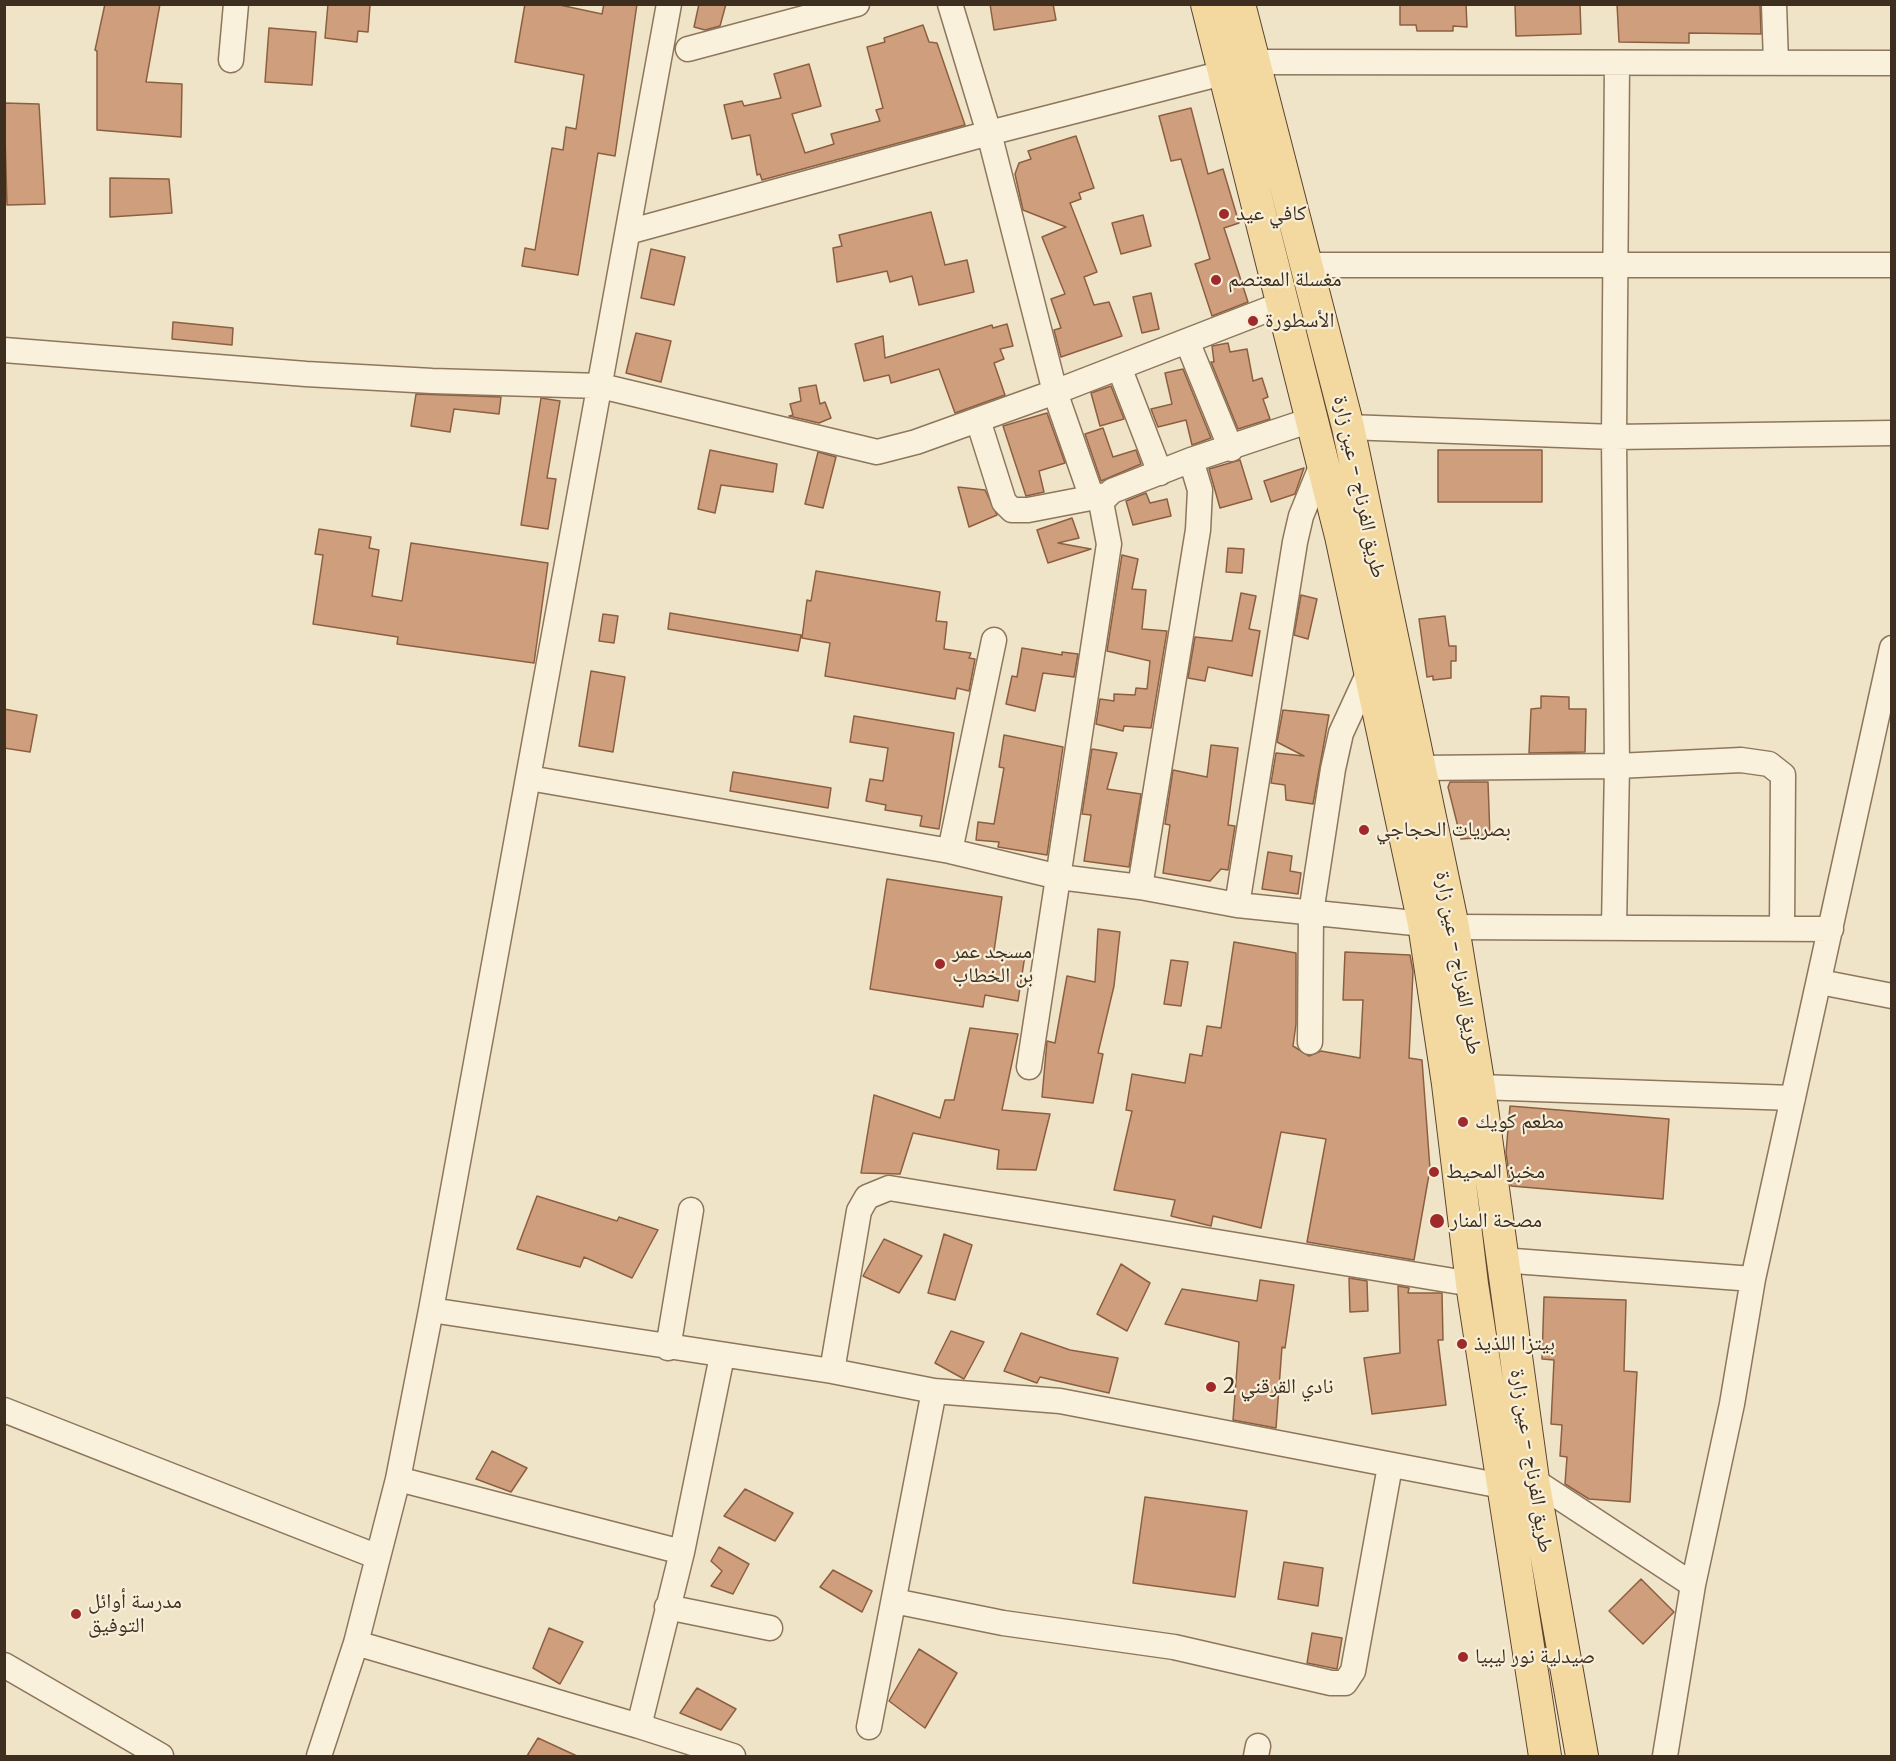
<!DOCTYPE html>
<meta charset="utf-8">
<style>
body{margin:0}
#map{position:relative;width:1896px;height:1761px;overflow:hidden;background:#f0e4c8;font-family:Merriweather,serif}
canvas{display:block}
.frame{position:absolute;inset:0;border:6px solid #3d2e20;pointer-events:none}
</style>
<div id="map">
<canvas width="1896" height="1761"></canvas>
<div class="frame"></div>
</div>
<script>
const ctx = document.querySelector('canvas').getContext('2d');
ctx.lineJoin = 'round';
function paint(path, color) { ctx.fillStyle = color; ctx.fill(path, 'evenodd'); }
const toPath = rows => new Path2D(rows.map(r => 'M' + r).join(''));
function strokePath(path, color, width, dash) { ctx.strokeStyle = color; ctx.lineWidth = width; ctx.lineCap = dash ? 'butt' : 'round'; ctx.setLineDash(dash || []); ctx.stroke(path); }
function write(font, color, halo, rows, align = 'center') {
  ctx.font = font + ' Merriweather,"Noto Naskh Arabic",serif'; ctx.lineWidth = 4.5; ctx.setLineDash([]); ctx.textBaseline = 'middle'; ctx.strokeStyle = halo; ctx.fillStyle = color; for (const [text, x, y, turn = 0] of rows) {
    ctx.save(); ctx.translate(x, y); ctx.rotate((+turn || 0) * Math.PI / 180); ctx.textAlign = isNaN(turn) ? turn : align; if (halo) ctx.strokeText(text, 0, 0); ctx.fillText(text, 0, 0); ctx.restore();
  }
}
const building = toPath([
 [105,4,160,4,146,82,182,84,181,137,97,130,97,51,95,50,105,4],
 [328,4,370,5,368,32,358,31,357,42,325,38,328,4],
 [525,4,555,4,602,14,604,4,637,4,615,156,598,153,578,275,522,266,525,248,535,250,552,148,563,150,566,127,576,129,584,75,515,62,525,4],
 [699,4,726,4,720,26,705,30,694,27,699,4],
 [990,4,1053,4,1056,20,994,30,990,4],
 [1400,4,1466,4,1467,27,1453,26,1453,31,1417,31,1416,25,1400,25,1400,4],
 [1515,4,1580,4,1581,34,1516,36,1515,4],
 [1617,4,1760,4,1761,34,1689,33,1689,43,1619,42,1617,4],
 [923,25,929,42,937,43,965,125,762,180,760,174,757,175,750,135,732,139,724,105,742,101,744,106,781,98,774,74,809,64,821,106,792,114,805,153,834,144,831,134,880,121,876,110,883,108,867,47,885,42,884,38,923,25],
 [269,28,316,32,312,85,265,82,269,28],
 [4,103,39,104,45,204,7,205,4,103],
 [1191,108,1208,174,1223,169,1239,223,1224,228,1248,302,1212,316,1195,264,1210,259,1181,159,1171,161,1159,116,1191,108],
 [1076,136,1094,188,1079,193,1081,199,1070,203,1097,272,1084,277,1094,305,1109,302,1122,336,1061,357,1054,330,1061,328,1051,299,1065,294,1042,237,1066,227,1023,210,1015,174,1019,163,1031,159,1028,151,1076,136],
 [110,178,169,179,172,213,110,217,110,178],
 [931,212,945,265,967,260,974,292,919,305,912,276,890,282,887,271,837,282,833,248,842,246,839,235,931,212],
 [1143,215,1151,246,1121,254,1112,223,1143,215],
 [651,249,685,257,674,305,641,298,651,249],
 [1151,293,1159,329,1142,333,1133,297,1151,293],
 [173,322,233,328,232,345,172,339,173,322],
 [1007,324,1013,346,1000,349,1004,359,994,363,1005,395,955,413,939,369,891,383,889,375,864,381,855,344,883,336,885,358,992,325,993,328,1007,324],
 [636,333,671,341,661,382,626,373,636,333],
 [1228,343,1230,352,1247,349,1253,381,1262,378,1268,397,1263,399,1270,419,1238,429,1211,362,1214,362,1212,346,1228,343],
 [1183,369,1211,438,1192,445,1186,420,1158,427,1151,409,1172,404,1165,373,1183,369],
 [816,385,820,404,825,402,831,418,819,423,789,416,793,415,790,404,801,401,799,388,816,385],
 [1111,386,1124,419,1100,426,1091,393,1111,386],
 [416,394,501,397,499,414,454,409,450,432,411,426,416,394],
 [541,398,560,401,547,478,556,479,548,529,521,525,541,398],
 [1047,413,1065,463,1039,471,1044,492,1026,496,1003,426,1047,413],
 [1103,428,1113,457,1136,450,1141,464,1101,481,1085,434,1103,428],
 [710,450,777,464,773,492,721,485,715,513,698,509,710,450],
 [1438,450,1542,450,1542,502,1438,502,1438,450],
 [818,452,836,457,823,508,805,504,818,452],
 [1240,460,1252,499,1220,508,1209,469,1240,460],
 [1304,468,1295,494,1271,502,1264,481,1304,468],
 [958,487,985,490,997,515,969,527,958,487],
 [1146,493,1150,503,1167,499,1171,516,1133,525,1126,501,1146,493],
 [1072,518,1079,538,1058,543,1091,549,1048,563,1037,530,1072,518],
 [319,529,371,537,369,548,379,550,372,596,402,601,411,543,548,563,534,663,397,644,398,637,313,624,323,555,315,554,319,529],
 [1228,548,1244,549,1242,573,1226,572,1228,548],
 [1122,555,1138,559,1132,589,1146,590,1142,629,1167,631,1151,728,1124,726,1123,731,1096,724,1100,699,1114,701,1114,694,1135,695,1136,688,1147,689,1150,661,1107,651,1122,555],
 [816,571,940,592,936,621,947,622,944,649,971,653,969,658,975,659,969,691,957,688,955,699,825,676,830,643,802,638,807,600,811,601,816,571],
 [1241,593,1256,596,1249,629,1260,631,1252,676,1208,667,1205,681,1188,678,1195,637,1232,641,1241,593],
 [1301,595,1317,599,1308,639,1294,635,1301,595],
 [670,613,801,635,798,651,668,629,670,613],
 [603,614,618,616,614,643,599,641,603,614],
 [1445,616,1449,646,1456,646,1456,661,1451,661,1451,678,1433,680,1433,676,1427,677,1419,619,1445,616],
 [1022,648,1062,655,1062,652,1078,654,1074,677,1043,673,1035,711,1006,704,1012,676,1017,677,1022,648],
 [591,671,625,677,613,752,579,746,591,671],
 [1541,696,1569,697,1569,709,1586,709,1585,752,1529,753,1531,709,1541,708,1541,696],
 [4,709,37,715,30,752,4,748,4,709],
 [1283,710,1329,715,1313,804,1286,800,1285,785,1271,783,1276,753,1304,756,1277,742,1283,710],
 [854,716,954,733,939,829,920,826,922,816,885,810,886,805,866,801,870,779,883,781,888,748,850,742,854,716],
 [1004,735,1063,747,1047,855,998,847,999,842,976,840,978,822,994,824,1004,768,999,767,1004,735],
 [1211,745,1238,748,1228,825,1235,826,1228,870,1221,869,1210,881,1163,873,1170,825,1165,824,1173,770,1207,777,1211,745],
 [1092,749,1117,753,1107,789,1141,794,1129,867,1084,861,1091,815,1082,814,1092,749],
 [733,772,831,788,828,808,730,791,733,772],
 [1450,782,1488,782,1490,837,1461,839,1448,787,1450,782],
 [1268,852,1292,856,1290,871,1301,873,1298,894,1262,889,1268,852],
 [887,879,1002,897,994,951,1025,955,1018,1001,985,995,983,1007,870,989,887,879],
 [1098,929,1120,932,1114,986,1098,1053,1103,1054,1093,1103,1042,1097,1047,1041,1055,1043,1067,976,1095,982,1098,929],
 [1234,942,1296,953,1296,1024,1293,1046,1309,1056,1321,1051,1360,1058,1363,1000,1343,1000,1345,952,1410,955,1413,971,1409,1058,1422,1060,1430,1169,1414,1260,1307,1242,1326,1139,1281,1132,1261,1228,1213,1216,1211,1226,1171,1216,1175,1200,1114,1190,1132,1111,1126,1110,1132,1074,1185,1083,1190,1054,1202,1056,1207,1026,1221,1028,1234,942],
 [1171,960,1188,962,1181,1006,1164,1004,1171,960],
 [970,1028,1018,1034,1002,1110,1050,1114,1036,1170,997,1169,999,1150,913,1133,900,1174,861,1173,874,1095,940,1118,945,1100,954,1100,970,1028],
 [1510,1106,1669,1119,1663,1199,1511,1186,1506,1153,1510,1106],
 [537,1196,617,1221,619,1217,658,1230,632,1278,584,1257,580,1267,517,1249,537,1196],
 [944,1234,972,1245,955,1300,928,1293,944,1234],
 [884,1239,922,1256,899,1293,863,1276,884,1239],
 [1121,1264,1150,1283,1127,1331,1097,1314,1121,1264],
 [1349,1278,1367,1281,1368,1311,1350,1312,1349,1278],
 [1260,1280,1294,1285,1285,1348,1282,1347,1276,1428,1233,1420,1239,1342,1165,1324,1182,1289,1257,1301,1260,1280],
 [1398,1286,1409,1288,1408,1293,1442,1293,1443,1340,1438,1340,1446,1405,1372,1414,1364,1358,1400,1353,1398,1286],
 [1544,1297,1626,1300,1624,1371,1637,1372,1630,1502,1589,1499,1565,1484,1567,1457,1560,1456,1562,1425,1551,1424,1554,1360,1542,1359,1544,1297],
 [951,1331,984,1342,964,1379,935,1363,951,1331],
 [1021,1333,1070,1350,1118,1358,1109,1393,1040,1377,1037,1383,1004,1371,1021,1333],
 [492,1451,527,1468,511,1492,476,1479,492,1451],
 [745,1489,793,1513,775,1541,724,1516,745,1489],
 [1145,1497,1247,1511,1235,1597,1133,1583,1145,1497],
 [719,1547,749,1564,733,1594,711,1586,722,1571,711,1561,719,1547],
 [1284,1562,1323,1568,1318,1606,1278,1599,1284,1562],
 [833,1570,872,1591,862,1612,820,1587,833,1570],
 [1641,1579,1674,1612,1643,1644,1609,1611,1641,1579],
 [549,1628,583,1642,560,1684,533,1668,549,1628],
 [1312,1633,1342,1638,1337,1669,1307,1663,1312,1633],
 [919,1649,957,1673,925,1728,889,1701,919,1649],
 [697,1688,736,1709,721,1730,680,1713,697,1688],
 [538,1738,577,1756,527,1756,538,1738]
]);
paint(building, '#cf9f7d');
strokePath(building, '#8d5f41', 1.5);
const minor = toPath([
 [950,4,989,133,1055,392,1092,498],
 [1774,4,1776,63],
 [688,49,857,4],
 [231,60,236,4],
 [1254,62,1892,63],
 [628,232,989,133,1223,73],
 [1306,265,1892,265],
 [1187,341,1231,449],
 [4,350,306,374,432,381,601,386,877,452,916,442,1055,392,1282,304],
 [1119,367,1160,473],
 [978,420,1004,502,1012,510,1028,510,1106,495],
 [1348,427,1614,437,1892,433],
 [1191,460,1311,420],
 [1421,768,1617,766,1741,760,1769,764,1783,775,1782,928],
 [529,778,950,851,1059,877,1140,887,1237,905,1424,924],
 [950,851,994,640],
 [1237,905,1295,542,1301,516,1323,462],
 [1453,927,1831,929],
 [1614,927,1617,766,1614,437,1617,63],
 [1820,982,1892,996],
 [1310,1042,1311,913,1333,769,1341,733,1370,670],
 [1029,1067,1109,544,1101,502,1112,491,1191,460,1200,490,1198,530,1140,887],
 [1479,1087,1793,1098],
 [1501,1260,1753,1279],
 [431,1310,832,1371,934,1391,1060,1401,1502,1486],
 [668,1348,691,1210],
 [832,1371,859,1211,867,1197,889,1188,1472,1284],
 [4,1410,378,1557],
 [398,1479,682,1552],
 [1533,1480,1693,1585],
 [894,1601,1003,1623,1174,1647,1331,1683,1345,1683,1353,1671,1390,1466],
 [667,1607,770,1628],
 [356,1643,639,1726,733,1756],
 [4,1665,161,1756],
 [639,1726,682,1552,722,1356],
 [869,1727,934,1391],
 [319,1756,356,1643,398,1479,431,1310,669,4],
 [1256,1756,1258,1746],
 [1665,1756,1693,1585,1732,1404,1753,1279,1892,648]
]);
const major = toPath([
 [1207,4,1341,536,1424,924,1448,1084,1472,1284,1545,1756],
 [1239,4,1348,427,1453,927,1479,1087,1533,1480,1582,1756]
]);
strokePath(minor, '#8d765c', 27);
strokePath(major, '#5b4430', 34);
strokePath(minor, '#faf1dc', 24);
strokePath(major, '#f3d9a0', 32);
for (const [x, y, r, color] of [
 [1224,214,6,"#9e2a2b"],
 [1216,280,6,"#9e2a2b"],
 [1253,321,6,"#9e2a2b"],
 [1364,830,6,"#9e2a2b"],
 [940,964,6,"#9e2a2b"],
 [1463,1122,6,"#9e2a2b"],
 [1434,1172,6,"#9e2a2b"],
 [1437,1221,8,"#9e2a2b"],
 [1462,1344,6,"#9e2a2b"],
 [1211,1387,6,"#9e2a2b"],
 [76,1614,6,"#9e2a2b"],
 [1463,1657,6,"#9e2a2b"]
]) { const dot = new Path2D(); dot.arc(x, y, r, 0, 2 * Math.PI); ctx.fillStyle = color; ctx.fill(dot); strokePath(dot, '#f7eed8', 2); }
write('21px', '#3d2e20', '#f7eed8', [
 ["كافي عيد",1236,214],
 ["مغسلة المعتصم",1228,280],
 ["الأسطورة",1265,321],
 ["بصريات الحجاجي",1376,830],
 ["مسجد عمر",952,952],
 ["بن الخطاب",952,976],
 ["مطعم كويك",1475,1122],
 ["مخبز المحيط",1446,1172],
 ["مصحة المنار",1450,1221],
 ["بيتزا اللذيذ",1474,1344],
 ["نادي القرقني 2",1223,1387],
 ["مدرسة أوائل",88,1602],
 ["التوفيق",88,1626],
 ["صيدلية نور ليبيا",1475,1657]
], 'left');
write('21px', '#3d2e20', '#f7eed8', [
 ["طريق الفرناج - عين زارة",1359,487,78],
 ["طريق الفرناج - عين زارة",1458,963,80],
 ["طريق الفرناج - عين زارة",1531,1461,81]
]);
</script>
